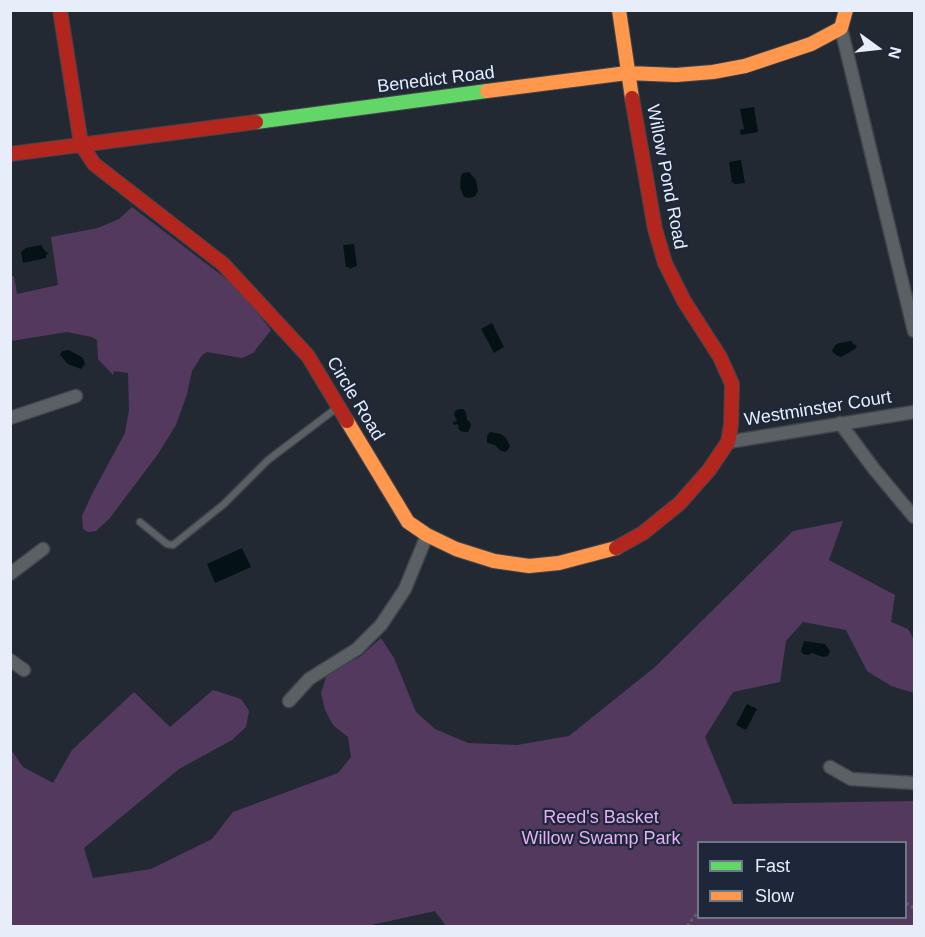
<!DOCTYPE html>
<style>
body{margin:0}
#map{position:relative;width:925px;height:937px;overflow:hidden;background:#232933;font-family:Arial,sans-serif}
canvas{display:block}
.frame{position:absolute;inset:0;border:12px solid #e7eefa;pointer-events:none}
.legend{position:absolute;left:697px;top:841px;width:210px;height:78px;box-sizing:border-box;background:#1d2739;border:2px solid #6e7786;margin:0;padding:8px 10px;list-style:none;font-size:18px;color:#e7eefa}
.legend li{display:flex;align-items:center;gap:12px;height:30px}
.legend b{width:30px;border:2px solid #6e7786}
.north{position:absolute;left:847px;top:18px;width:60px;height:60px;-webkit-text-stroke:4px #1d2739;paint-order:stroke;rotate:105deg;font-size:16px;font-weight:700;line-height:24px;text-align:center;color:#e7eefa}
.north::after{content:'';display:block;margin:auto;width:21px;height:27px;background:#e7eefa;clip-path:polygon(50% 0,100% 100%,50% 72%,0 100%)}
</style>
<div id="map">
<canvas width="925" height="937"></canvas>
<div class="frame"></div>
<ul class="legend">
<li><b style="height:8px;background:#63d668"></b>Fast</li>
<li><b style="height:8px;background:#ff974d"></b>Slow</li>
</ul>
<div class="north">N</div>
</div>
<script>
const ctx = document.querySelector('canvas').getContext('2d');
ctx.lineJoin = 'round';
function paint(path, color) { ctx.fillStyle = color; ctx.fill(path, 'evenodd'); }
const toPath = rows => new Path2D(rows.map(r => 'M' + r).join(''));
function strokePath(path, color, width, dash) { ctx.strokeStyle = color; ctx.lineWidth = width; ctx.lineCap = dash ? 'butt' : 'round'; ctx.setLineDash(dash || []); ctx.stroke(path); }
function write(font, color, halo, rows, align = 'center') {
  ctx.font = font + ' Arial,sans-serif'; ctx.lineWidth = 4.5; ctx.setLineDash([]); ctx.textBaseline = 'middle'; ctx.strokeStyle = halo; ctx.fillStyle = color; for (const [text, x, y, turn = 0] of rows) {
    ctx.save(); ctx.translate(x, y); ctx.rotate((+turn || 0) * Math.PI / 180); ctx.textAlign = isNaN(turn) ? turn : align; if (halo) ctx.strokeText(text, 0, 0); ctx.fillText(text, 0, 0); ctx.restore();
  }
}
paint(toPath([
 [132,207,237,287,271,330,253,353,242,358,207,352,202,355,192,371,187,394,176,425,158,454,109,519,96,531,88,532,83,529,82,516,92,494,125,433,129,410,128,373,114,371,113,375,98,359,97,340,92,337,67,332,11,341,11,277,14,276,17,294,58,285,51,237,98,228,119,219],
 [843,521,829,560,895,595,891,622,908,629,914,640,914,693,891,686,867,671,846,630,803,622,786,641,780,682,733,692,705,737,733,804,914,801,914,926,446,926,435,911,367,926,11,926,10,748,23,767,53,783,72,750,134,692,170,727,213,690,241,699,249,711,246,727,232,740,179,769,84,848,93,878,151,869,212,839,233,812,338,773,351,757,348,737,333,725,325,710,321,693,327,674,361,656,381,638,394,658,416,712,435,729,468,743,517,745,569,736,655,667,793,531],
 [698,842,906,842,906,918,698,918]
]), '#54395f');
paint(toPath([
 [754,107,758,132,741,135,740,130,744,129,740,109],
 [741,160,745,183,735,184,732,182,729,162],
 [469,172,476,180,478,191,475,196,470,198,464,197,460,187,461,176,463,173],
 [354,244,357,266,349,269,349,267,346,267,343,245],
 [41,245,46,252,49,253,46,255,46,258,23,263,21,252,26,248],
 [492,323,504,347,494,353,481,329],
 [852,341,853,344,857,346,855,349,841,357,836,355,832,351,835,345,839,343],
 [69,350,83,358,85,364,81,369,68,364,60,355,62,351],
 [459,409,463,409,466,412,467,420,470,422,471,426,468,432,463,432,459,430,458,424,454,425,453,422,457,421,454,415,455,411],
 [490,432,501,434,506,438,510,446,508,450,505,452,501,451,495,445,487,443,487,436],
 [242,548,251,567,215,583,207,564],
 [804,641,825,644,830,651,828,656,823,657,812,653,808,655,803,654,801,651],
 [747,704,757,709,746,730,736,725]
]), '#051215');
const lane = toPath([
 [140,522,167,544,173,545,224,504,268,460,338,407]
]);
const street = toPath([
 [841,28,914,331],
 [10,418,76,396],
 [840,423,874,469,914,517],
 [728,442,914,412],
 [10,574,43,549],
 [10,660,24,670],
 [289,701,309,679,357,649,381,625,405,589,427,535],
 [830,767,851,779,914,783]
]);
const fast = toPath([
 [256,122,487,91]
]);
const slow = toPath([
 [619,10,632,98],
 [487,91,627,73,676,75,713,72,745,66,811,44,841,28,846,10],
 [347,421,408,522,427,535,456,549,494,561,529,566,559,563,616,548]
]);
const jam = toPath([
 [60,10,81,144,94,164,223,264,308,356,347,421],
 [10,154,256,122],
 [616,548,643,533,680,503,709,470,728,442,731,425,732,384,720,357,684,301,665,263,655,229,632,98]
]);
strokePath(lane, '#40454d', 9);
strokePath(street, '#40454d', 15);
strokePath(fast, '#40454d', 16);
strokePath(slow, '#40454d', 16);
strokePath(jam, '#40454d', 16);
strokePath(toPath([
 [906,903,914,908],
 [687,926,698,912]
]), '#5e6268', 3, [3, 3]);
strokePath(lane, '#5b6064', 6);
strokePath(street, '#5b6064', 12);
strokePath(fast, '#63d668', 14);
strokePath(slow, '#ff974d', 14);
strokePath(jam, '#b3261e', 14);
write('18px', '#e7eefa', '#1d2739', [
 ["Benedict Road",436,80,-7],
 ["Willow Pond Road",666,177,79],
 ["Circle Road",355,399,59],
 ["Westminster Court",818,409,-9]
]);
write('18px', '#e5aef5', '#1d2739', [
 ["Reed's Basket",601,818],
 ["Willow Swamp Park",601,839]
]);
</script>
